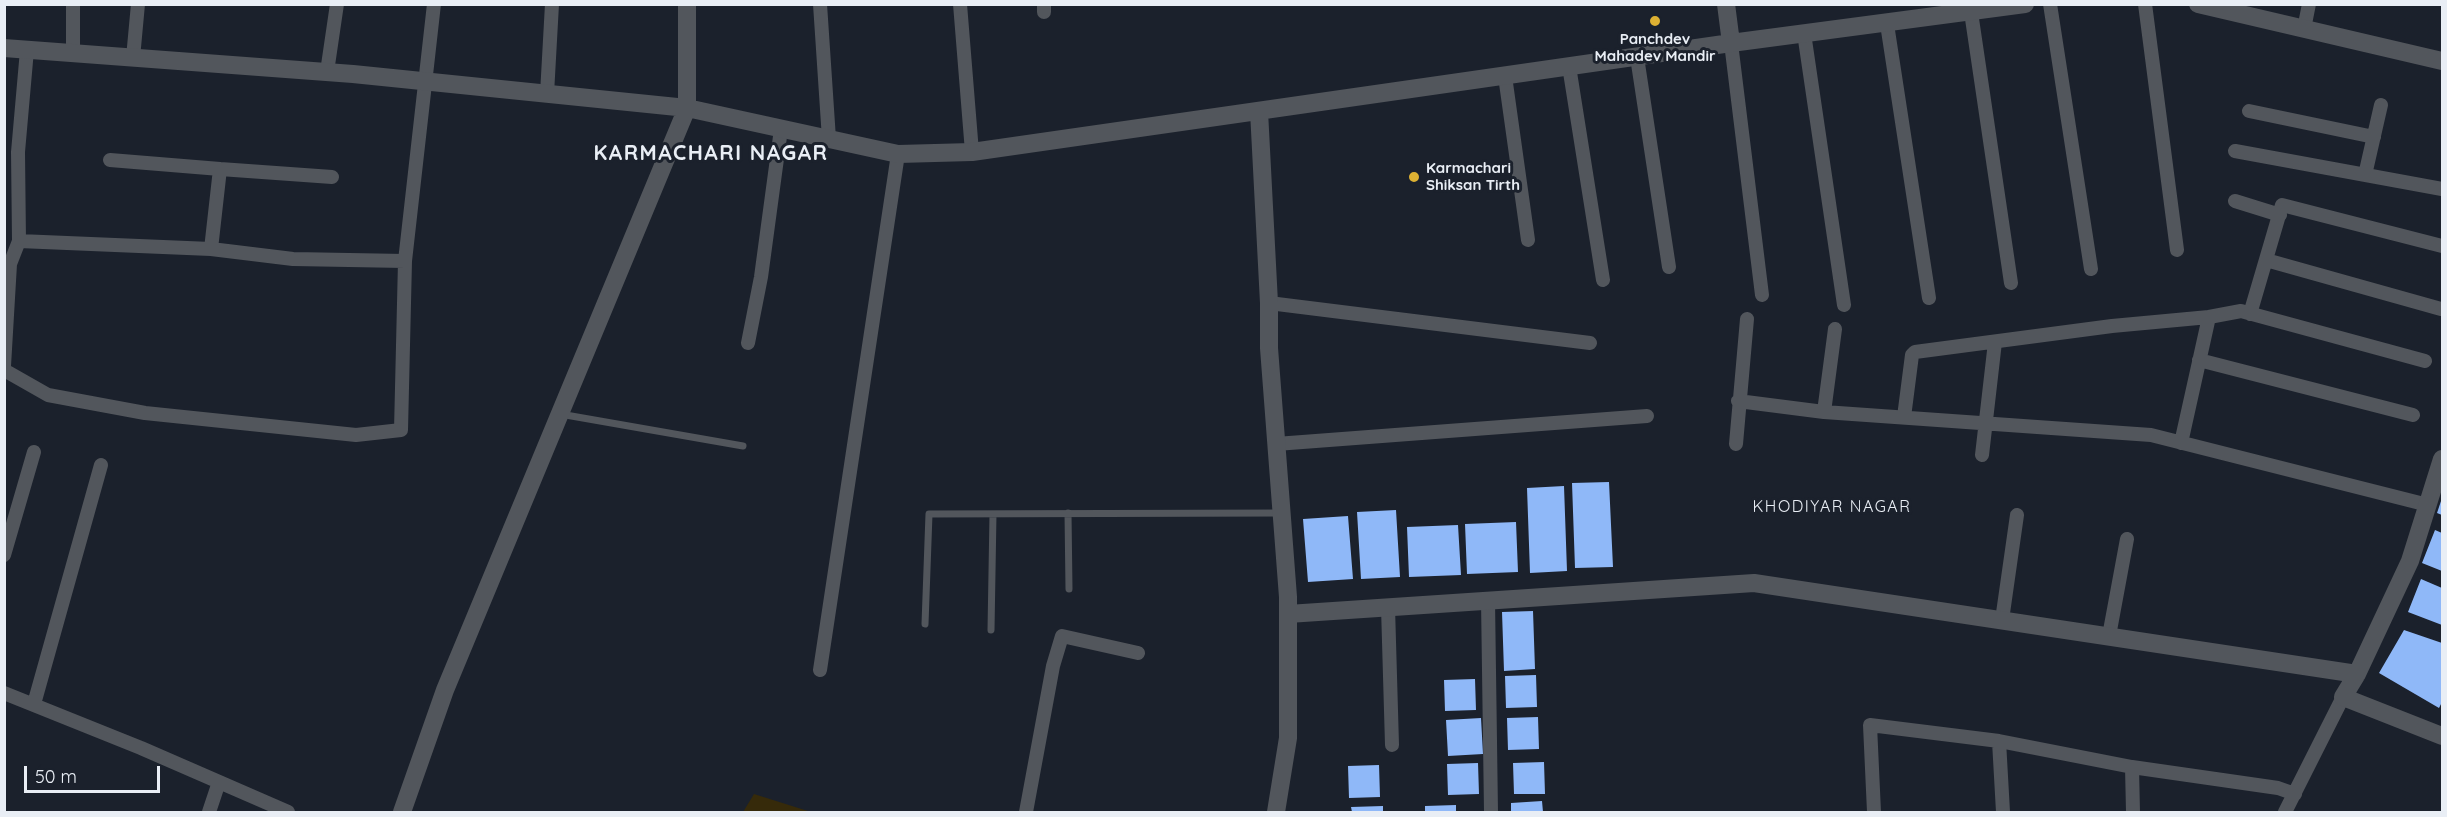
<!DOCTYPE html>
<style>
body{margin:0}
#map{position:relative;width:2447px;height:817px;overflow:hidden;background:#1b212c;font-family:Quicksand,sans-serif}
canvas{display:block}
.frame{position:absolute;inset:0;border:6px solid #e9eef5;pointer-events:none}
.scale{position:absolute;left:24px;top:766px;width:136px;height:27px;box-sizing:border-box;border:3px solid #e9eef5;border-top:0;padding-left:8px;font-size:18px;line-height:21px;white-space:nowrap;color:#e9eef5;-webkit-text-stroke:4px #1b212c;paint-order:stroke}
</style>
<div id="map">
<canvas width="2447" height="817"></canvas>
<div class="frame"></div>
<div class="scale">50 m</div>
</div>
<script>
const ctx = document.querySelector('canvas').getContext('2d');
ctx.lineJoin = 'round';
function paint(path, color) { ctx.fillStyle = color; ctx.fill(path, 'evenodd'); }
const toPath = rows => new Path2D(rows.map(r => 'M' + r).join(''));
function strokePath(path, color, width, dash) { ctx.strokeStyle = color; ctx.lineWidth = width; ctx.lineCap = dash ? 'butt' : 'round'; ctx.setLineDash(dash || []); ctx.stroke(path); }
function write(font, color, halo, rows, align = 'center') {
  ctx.font = font + ' Quicksand,sans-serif'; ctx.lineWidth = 6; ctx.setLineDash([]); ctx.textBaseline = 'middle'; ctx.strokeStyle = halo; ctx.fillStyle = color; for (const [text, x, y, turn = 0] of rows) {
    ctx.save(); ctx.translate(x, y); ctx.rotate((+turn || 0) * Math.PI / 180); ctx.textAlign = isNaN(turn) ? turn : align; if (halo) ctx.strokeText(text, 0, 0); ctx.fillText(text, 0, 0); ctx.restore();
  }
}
paint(toPath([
 [754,794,811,812,743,812]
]), '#362a0a');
paint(toPath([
 [1609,482,1613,567,1575,568,1572,483],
 [1564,486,1567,571,1530,573,1527,488],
 [2442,498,2442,515,2437,513],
 [1396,510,1400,577,1361,579,1357,512],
 [1348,516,1353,579,1308,582,1303,519],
 [1516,522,1518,572,1467,574,1465,524],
 [1458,525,1461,575,1409,577,1407,527],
 [2435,530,2442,533,2442,571,2422,563],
 [2421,579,2442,588,2442,625,2408,612],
 [1533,611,1535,669,1504,671,1502,612],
 [2404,630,2442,643,2442,702,2439,708,2379,673],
 [1536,675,1537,707,1506,708,1505,676],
 [1475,679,1476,710,1445,711,1444,680],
 [1538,717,1539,749,1508,750,1507,718],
 [1481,718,1483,754,1448,756,1446,720],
 [1544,762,1545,794,1514,794,1513,763],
 [1478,763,1479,794,1448,795,1447,764],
 [1379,765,1380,797,1349,798,1348,766],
 [1542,801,1543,812,1511,812,1511,803],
 [1456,805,1456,812,1425,812,1425,806],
 [1383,806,1383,812,1352,812,1351,807]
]), '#8fb8f8');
strokePath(toPath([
 [560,414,743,446],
 [1068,513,1069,589],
 [925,624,929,514,1281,513],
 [991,630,993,514]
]), '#52565c', 7);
strokePath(toPath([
 [73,4,73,53],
 [820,4,829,139],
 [960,4,972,152],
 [2050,4,2091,269],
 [2145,4,2177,250],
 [1044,12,1044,4],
 [1971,12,2011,283],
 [1887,24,1929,298],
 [2304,29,2309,4],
 [1804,33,1844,305],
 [1731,43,1762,295],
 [1637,57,1669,267],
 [133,58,138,4],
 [1569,66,1603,280],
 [327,72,337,4],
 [1505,76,1528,240],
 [547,94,552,4],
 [2249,111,2374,137],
 [2235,151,2442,189],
 [110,160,220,169,211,249],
 [220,169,332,177],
 [2365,175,2381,105],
 [2235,201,2280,215],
 [19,241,211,249,293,259,405,261,434,4],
 [2266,260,2441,309],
 [1269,303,1590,343],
 [2250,314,2282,205,2442,246],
 [2209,317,2241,311,2425,361],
 [748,343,761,277,781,129],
 [2199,360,2413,415],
 [4,366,10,264,19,241,18,152,27,50],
 [4,370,48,395,145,413,356,435,401,430,405,261],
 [1738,401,1824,412,2151,435,2428,505],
 [1824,412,1835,329],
 [1904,417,1912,355,1915,352,2112,326,2209,317,2181,443],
 [1276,444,1647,416],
 [1736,444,1747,319],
 [1982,455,1995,342],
 [4,555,34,452],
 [1488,600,1491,812],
 [1388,607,1392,745],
 [2002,620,2017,515],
 [2109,636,2127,539],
 [820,670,898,154],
 [4,693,141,748,288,812],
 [34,704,101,465],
 [1999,741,2003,812],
 [209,812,219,782],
 [1026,812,1053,666,1062,636,1138,653],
 [1874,812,1870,725,1999,741,2132,767],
 [2133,812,2132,767,2278,788,2295,794],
 [2285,812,2343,697]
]), '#52565c', 14);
strokePath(toPath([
 [1726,4,1731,43],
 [2198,4,2442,61],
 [4,48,353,74,687,108,898,154,972,152,1731,43,2025,4],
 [1259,111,1269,303,1269,348,1288,597,1288,738,1276,812],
 [2442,459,2410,561,2357,674,2343,697,2442,736],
 [1288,614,1754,583,2357,674],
 [402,812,445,690,687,108,687,4]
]), '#52565c', 18);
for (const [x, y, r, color] of [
 [1655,21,6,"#ddb133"],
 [1414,177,6,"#ddb133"]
]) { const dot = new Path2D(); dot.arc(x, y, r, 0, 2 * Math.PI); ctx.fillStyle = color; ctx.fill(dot); strokePath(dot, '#1b212c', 2); }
write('bold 15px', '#e9eef5', '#1b212c', [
 ["Panchdev",1655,39],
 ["Mahadev Mandir",1655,56],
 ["Karmachari",1426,168,"left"],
 ["Shiksan Tirth",1426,185,"left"]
]);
ctx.letterSpacing = '1.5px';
write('16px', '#e9eef5', '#1b212c', [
 ["KHODIYAR NAGAR",1832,507]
]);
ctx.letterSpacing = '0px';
ctx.letterSpacing = '1.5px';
write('bold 21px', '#e9eef5', '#1b212c', [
 ["KARMACHARI NAGAR",711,154]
]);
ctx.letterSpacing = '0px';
</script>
